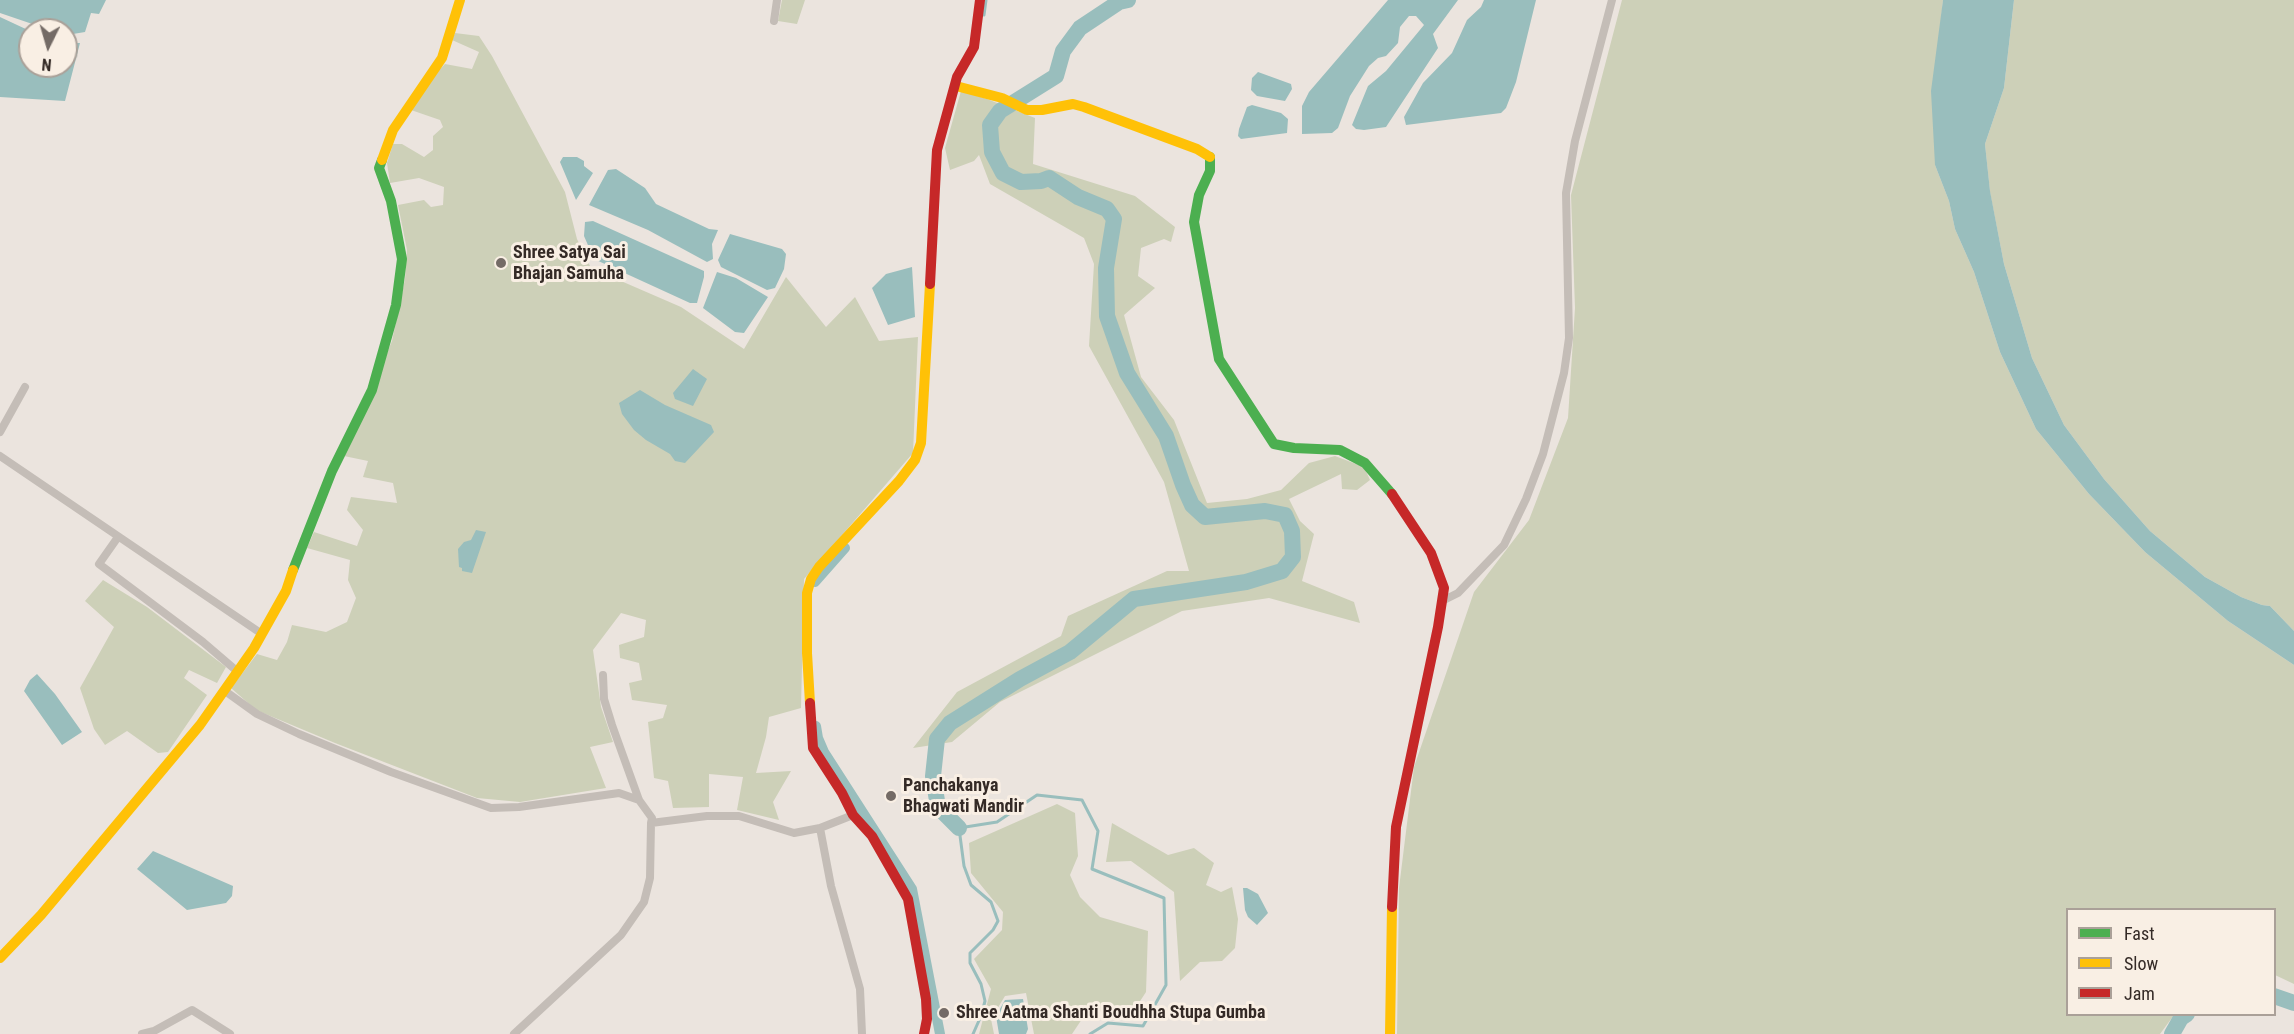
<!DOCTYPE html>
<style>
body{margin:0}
#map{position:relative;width:2294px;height:1034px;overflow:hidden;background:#ebe4de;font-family:"Roboto Condensed",sans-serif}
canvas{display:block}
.legend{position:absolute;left:2066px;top:908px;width:210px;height:108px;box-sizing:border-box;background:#f9efe4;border:2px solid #aaa098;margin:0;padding:8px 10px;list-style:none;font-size:18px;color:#342a26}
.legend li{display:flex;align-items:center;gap:12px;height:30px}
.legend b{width:30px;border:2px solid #aaa098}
.north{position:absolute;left:18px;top:18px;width:60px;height:60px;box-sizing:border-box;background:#f9efe4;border:2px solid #aaa098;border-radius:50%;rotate:185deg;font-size:16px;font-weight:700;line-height:24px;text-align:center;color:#342a26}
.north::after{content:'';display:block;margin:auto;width:21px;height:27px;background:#746b66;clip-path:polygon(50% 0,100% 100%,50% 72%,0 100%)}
</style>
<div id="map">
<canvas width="2294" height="1034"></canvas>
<ul class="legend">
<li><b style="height:8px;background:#4caf50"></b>Fast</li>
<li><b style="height:8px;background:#ffc107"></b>Slow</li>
<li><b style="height:8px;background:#c62828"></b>Jam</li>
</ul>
<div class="north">N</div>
</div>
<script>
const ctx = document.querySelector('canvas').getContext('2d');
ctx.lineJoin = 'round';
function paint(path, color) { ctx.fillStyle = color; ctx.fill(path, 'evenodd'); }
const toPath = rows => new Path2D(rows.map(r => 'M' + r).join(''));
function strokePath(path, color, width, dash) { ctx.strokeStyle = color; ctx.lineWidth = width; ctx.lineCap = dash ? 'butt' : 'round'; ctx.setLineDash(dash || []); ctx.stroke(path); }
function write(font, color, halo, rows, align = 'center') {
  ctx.font = font + ' "Roboto Condensed",sans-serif'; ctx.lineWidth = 6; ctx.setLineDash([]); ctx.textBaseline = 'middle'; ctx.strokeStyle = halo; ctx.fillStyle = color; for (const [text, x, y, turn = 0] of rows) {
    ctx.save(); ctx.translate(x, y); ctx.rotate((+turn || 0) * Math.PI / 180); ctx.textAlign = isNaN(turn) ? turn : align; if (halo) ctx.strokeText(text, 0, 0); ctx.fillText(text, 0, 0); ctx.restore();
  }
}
paint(toPath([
 [782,0,805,0,797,24,778,21],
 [1622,0,1943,0,1939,41,1935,165,1949,201,1955,229,1974,272,2000,352,2036,429,2089,494,2145,552,2228,621,2294,665,2294,984,2275,975,2274,910,2068,910,2068,1014,2174,1015,2160,1034,1397,1034,1399,888,1414,767,1474,592,1529,520,1568,418,1575,308,1571,195],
 [2014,0,2294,0,2294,631,2270,606,2262,605,2241,597,2205,577,2150,531,2104,479,2064,425,2032,358,2004,264,1990,192,1985,144,2004,88],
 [455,33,479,36,492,56,565,192,577,239,591,268,681,307,744,349,786,277,826,327,855,297,879,341,918,337,913,453,804,579,801,708,769,717,766,737,756,773,791,771,773,802,779,820,737,810,743,777,709,774,709,807,673,808,668,781,654,778,648,722,663,718,667,705,632,700,629,683,642,680,639,663,620,658,619,645,644,637,646,620,621,613,593,650,601,707,613,742,590,747,606,788,520,802,477,798,335,743,256,710,231,688,257,654,277,660,287,642,292,625,326,632,347,622,356,598,348,580,350,560,307,548,314,532,357,546,363,530,347,510,351,497,397,503,393,483,363,477,368,461,344,456,392,341,405,279,407,250,398,205,424,200,431,207,443,205,444,187,419,178,390,183,387,163,393,144,402,144,424,157,433,150,433,136,443,127,440,120,411,110,434,75,445,64,472,69,479,52,452,40],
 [961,91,987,99,1035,118,1033,164,1135,196,1175,227,1171,242,1164,239,1141,248,1138,276,1155,288,1124,315,1141,377,1174,420,1207,503,1247,499,1281,490,1309,463,1335,456,1364,467,1370,480,1357,490,1342,489,1341,474,1289,499,1300,521,1314,534,1302,581,1354,602,1360,623,1269,598,1182,611,1000,702,952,742,913,748,957,692,1061,636,1068,616,1167,571,1189,571,1164,482,1089,346,1094,264,1084,238,990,184,979,155,974,161,950,170,945,148],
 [103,580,147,607,226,667,217,683,189,670,184,678,207,695,168,752,158,753,127,731,105,745,94,729,80,688,114,627,85,601],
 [1057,804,1075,813,1078,856,1070,875,1080,897,1100,917,1148,931,1146,992,1131,1015,1088,1010,1072,1034,1034,1034,1026,993,1005,996,991,1019,994,1034,979,1034,991,989,974,959,1002,930,1003,912,971,873,969,843],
 [1112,823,1168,855,1194,848,1214,863,1206,885,1221,892,1232,887,1238,919,1235,948,1222,961,1200,962,1180,981,1174,892,1131,861,1106,862]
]), '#cdd0b8');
paint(toPath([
 [0,0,106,0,99,14,91,13,85,32,67,35,66,30,50,30,0,13],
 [1388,0,1458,0,1433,34,1438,48,1386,127,1364,130,1356,129,1352,125,1368,86,1386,71,1424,25,1416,16,1409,16,1400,27,1398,43,1386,56,1378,58,1369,66,1350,96,1338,128,1332,133,1302,134,1302,106,1309,92],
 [1484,0,1536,0,1516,82,1506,108,1501,113,1406,125,1404,117,1423,83,1452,53,1467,20,1481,7],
 [1943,0,2014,0,2004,88,1985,144,1990,191,2004,264,2032,358,2064,425,2104,479,2150,531,2205,577,2241,597,2262,605,2270,606,2294,631,2294,665,2228,621,2145,552,2089,494,2036,429,2000,352,1974,272,1955,229,1949,201,1935,165,1931,91],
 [0,17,30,31,30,66,66,66,66,43,80,43,65,101,0,97],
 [1258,72,1291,84,1292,89,1285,101,1257,96,1251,90,1252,78],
 [1252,105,1281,113,1288,119,1287,133,1241,139,1238,136,1239,129,1247,107],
 [563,157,577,157,584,161,584,166,593,173,576,200,560,162],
 [616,169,645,188,656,204,709,229,718,230,712,244,713,259,707,262,648,230,589,205,608,170],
 [593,221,704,271,704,277,697,303,690,303,594,259,584,236,585,222],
 [730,234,782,249,786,254,784,269,775,288,767,290,721,267,718,260],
 [912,267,915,317,888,325,872,288,886,274],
 [717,272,736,278,768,297,744,333,735,332,703,308],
 [693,369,707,379,693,406,675,399,673,393],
 [640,390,665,405,711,425,714,432,685,463,675,461,670,454,646,440,634,430,622,414,619,403],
 [476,530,486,532,472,573,462,571,462,568,459,567,458,549,464,542,471,540],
 [37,674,55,694,82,732,62,745,24,691,30,680],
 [153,851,233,886,232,896,226,903,187,910,137,869],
 [1243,888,1247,888,1258,894,1268,913,1257,925,1248,917,1245,910],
 [1023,999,1028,1029,1026,1034,999,1034,996,1016,1005,1000]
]), '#99bebd');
strokePath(toPath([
 [984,15,986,0],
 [973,1034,981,1016,985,1001,981,984,970,963,970,953,993,930,998,921,991,902,971,885,964,866,959,828,997,822,1037,795,1082,800,1098,831,1092,869,1164,898,1166,985,1143,1026,1108,1023,1090,1034]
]), '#99bebd', 3);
strokePath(toPath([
 [815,582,845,548],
 [816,726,818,738,824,752,912,889,940,1034]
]), '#99bebd', 10);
strokePath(toPath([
 [959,828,938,807,933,776,937,739,950,723,1020,679,1070,652,1134,599,1246,582,1282,571,1293,557,1292,531,1285,515,1265,511,1205,517,1192,505,1183,485,1166,436,1127,373,1107,316,1106,268,1114,219,1107,209,1078,197,1049,178,1041,181,1021,182,1003,173,992,152,990,125,1000,111,1056,76,1063,51,1080,28,1119,2,1128,0],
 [2274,996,2294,1003],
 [2172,1034,2181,1018,2187,1014]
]), '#99bebd', 16);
strokePath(toPath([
 [774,21,777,0],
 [0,432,25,387],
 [0,456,262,634],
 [118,537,99,564,203,642,238,672],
 [1442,601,1458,593,1504,545,1526,499,1543,454,1564,373,1569,338,1566,193,1575,141,1612,0],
 [603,675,604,699,612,725,639,800,652,818,651,823],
 [225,691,257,714,299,734,391,772,491,808,519,807,619,793,639,800],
 [820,828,831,886,860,989,862,1034],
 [142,1034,154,1031,192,1010,230,1034],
 [514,1034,621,935,644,902,650,878,651,823,707,816,739,816,794,833,820,828,853,815]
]), '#c4bdb7', 8);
strokePath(toPath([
 [1210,157,1210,171,1199,195,1194,222,1219,359,1274,444,1294,448,1340,450,1365,463,1392,494],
 [293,570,332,471,372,390,396,305,402,259,391,201,379,168,382,160]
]), '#4caf50', 10);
strokePath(toPath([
 [956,86,1002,98,1027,110,1042,110,1073,104,1084,107,1197,149,1210,157],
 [382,160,393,130,442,58,460,0],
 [810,703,807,653,807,593,811,579,819,567,899,481,915,460,921,443,930,284],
 [0,958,41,915,200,725,254,648,286,591,293,570],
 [1390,1034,1392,907]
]), '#ffc107', 10);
strokePath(toPath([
 [930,284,937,150,957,77,974,47,980,0],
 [1392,494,1431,553,1444,588,1438,627,1396,827,1392,907],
 [810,703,813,748,842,793,853,815,872,836,908,899,926,999,927,1019,924,1034]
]), '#c62828', 10);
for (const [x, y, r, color] of [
 [501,263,6,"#746b66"],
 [891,796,6,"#746b66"],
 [944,1013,6,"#746b66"]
]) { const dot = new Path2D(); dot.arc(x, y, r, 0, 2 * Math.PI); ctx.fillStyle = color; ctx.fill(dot); strokePath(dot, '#f9efe4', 2); }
write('bold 18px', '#342a26', '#f9efe4', [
 ["Shree Satya Sai",513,253],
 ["Bhajan Samuha",513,274],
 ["Panchakanya",903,786],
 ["Bhagwati Mandir",903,807],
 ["Shree Aatma Shanti Boudhha Stupa Gumba",956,1013]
], 'left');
</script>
